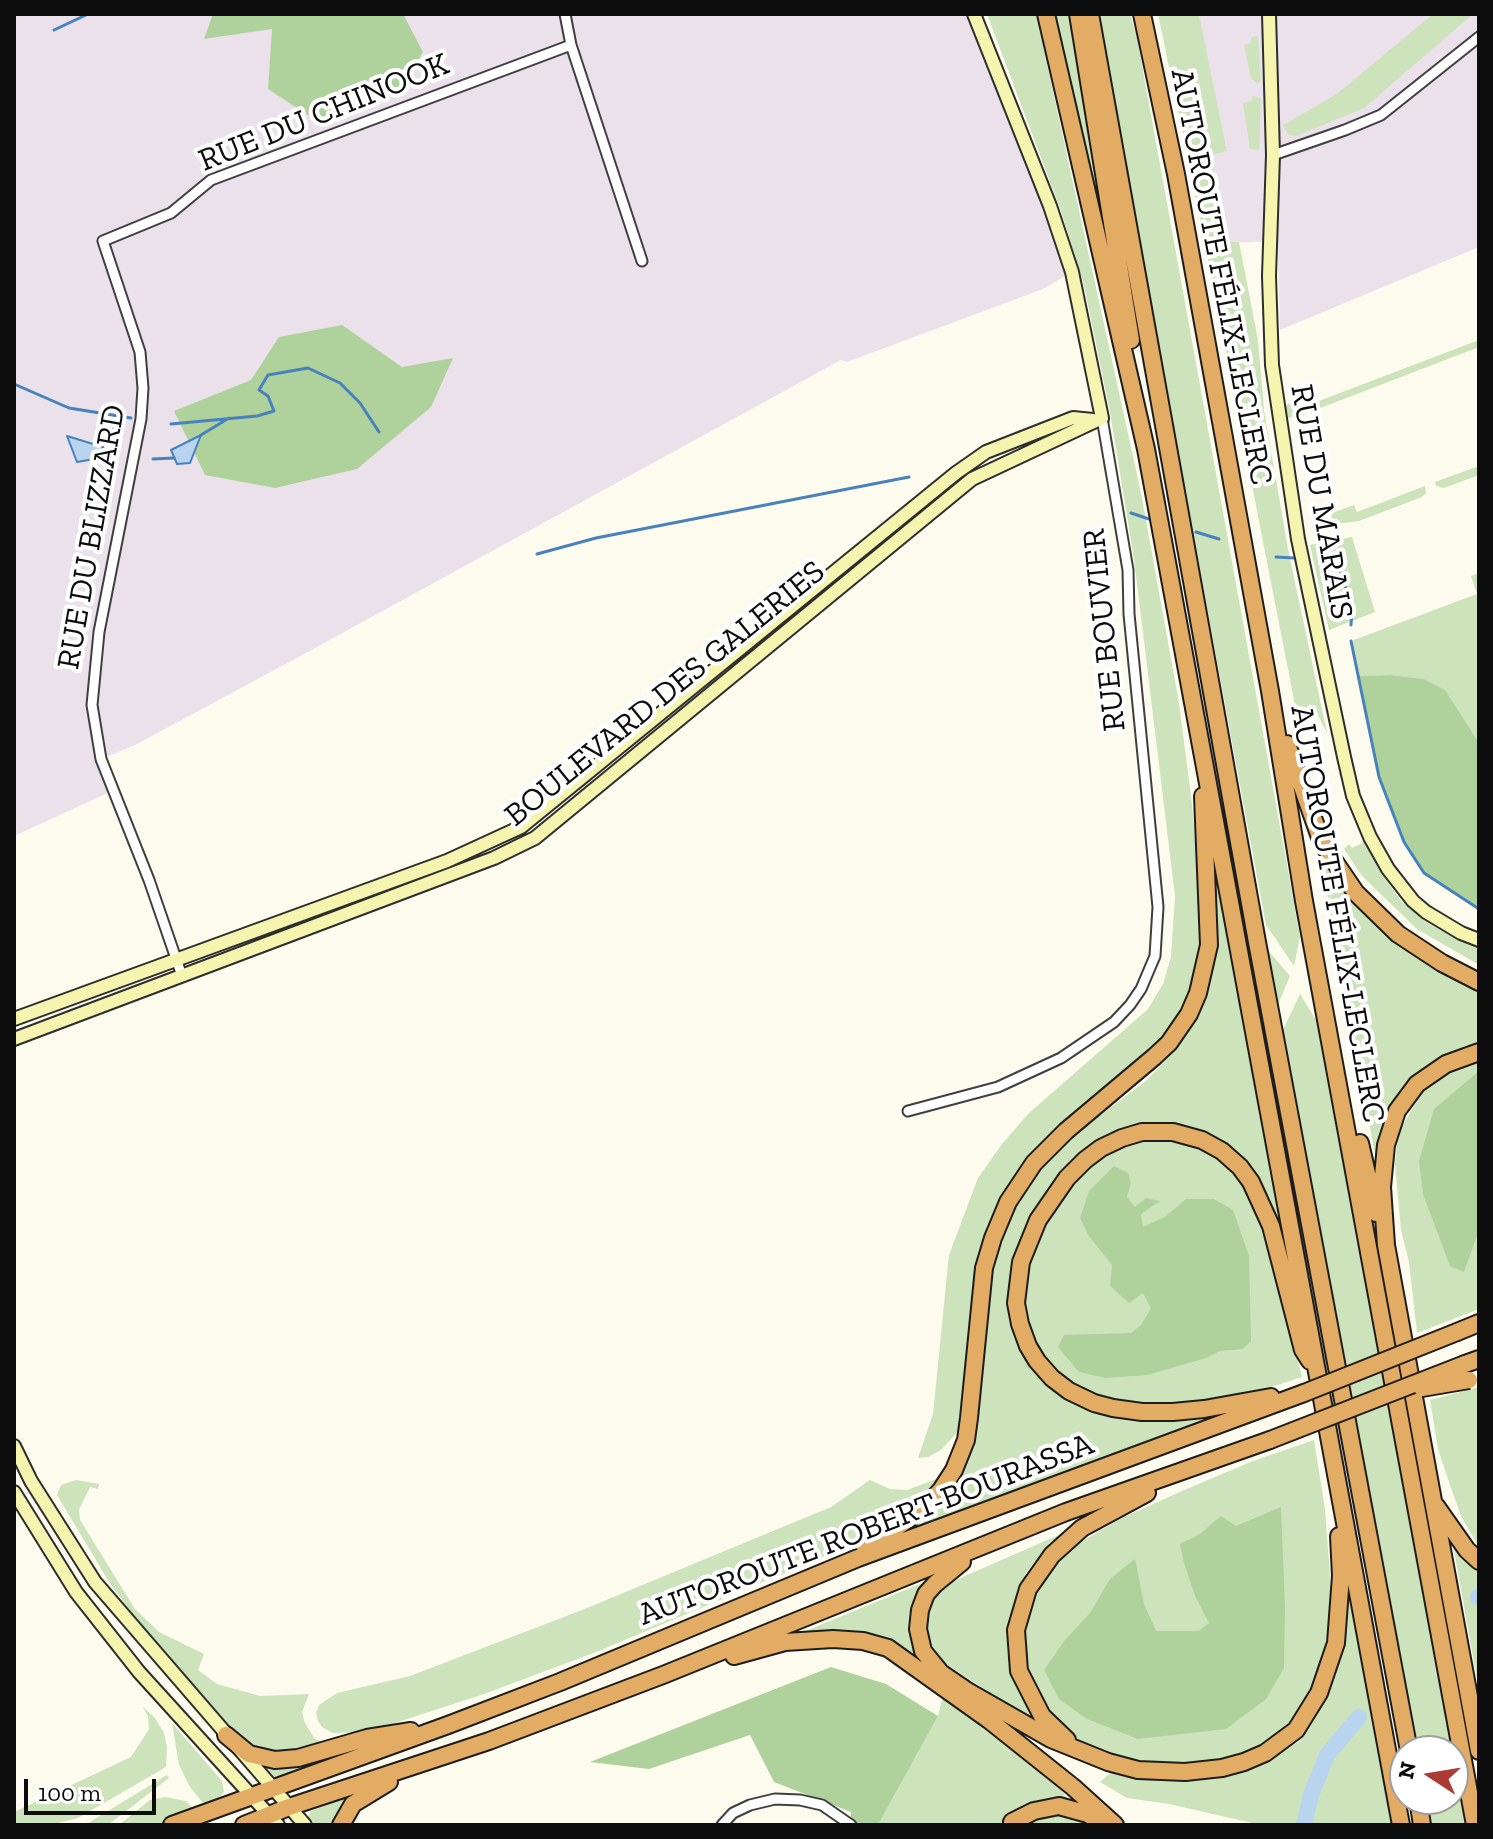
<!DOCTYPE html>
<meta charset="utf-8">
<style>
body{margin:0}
#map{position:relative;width:1493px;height:1839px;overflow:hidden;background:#fdfbee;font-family:"Zilla Slab",serif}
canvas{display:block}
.frame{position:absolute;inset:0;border:16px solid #0c0c0c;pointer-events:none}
.north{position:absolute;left:1389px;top:1735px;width:80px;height:80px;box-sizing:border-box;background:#fff;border:2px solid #9e9e9e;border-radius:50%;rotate:282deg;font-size:22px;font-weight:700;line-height:32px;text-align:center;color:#0c0c0c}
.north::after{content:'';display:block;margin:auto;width:28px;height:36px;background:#ab3c35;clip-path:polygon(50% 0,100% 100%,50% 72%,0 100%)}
.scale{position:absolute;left:24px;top:1779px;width:132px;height:36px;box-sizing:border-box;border:4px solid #0c0c0c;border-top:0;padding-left:10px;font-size:24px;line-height:28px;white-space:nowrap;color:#0c0c0c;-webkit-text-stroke:6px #fff;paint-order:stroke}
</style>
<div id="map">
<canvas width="1493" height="1839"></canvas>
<div class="frame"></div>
<div class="north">N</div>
<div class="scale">100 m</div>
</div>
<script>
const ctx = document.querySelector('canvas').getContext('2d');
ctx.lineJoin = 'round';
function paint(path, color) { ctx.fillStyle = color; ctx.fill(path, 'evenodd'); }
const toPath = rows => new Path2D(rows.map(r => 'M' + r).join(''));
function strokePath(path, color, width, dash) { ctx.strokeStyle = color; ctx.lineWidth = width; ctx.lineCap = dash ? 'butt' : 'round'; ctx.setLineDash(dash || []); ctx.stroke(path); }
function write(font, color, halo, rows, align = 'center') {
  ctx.font = font + ' "Zilla Slab",serif'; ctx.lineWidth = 8; ctx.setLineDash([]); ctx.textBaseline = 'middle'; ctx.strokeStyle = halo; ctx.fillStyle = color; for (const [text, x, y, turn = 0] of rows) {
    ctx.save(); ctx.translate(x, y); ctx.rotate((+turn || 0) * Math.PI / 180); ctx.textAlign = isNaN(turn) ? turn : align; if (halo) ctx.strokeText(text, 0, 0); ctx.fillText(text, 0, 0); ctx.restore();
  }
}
paint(toPath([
 [14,14,973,14,1072,272,1043,289,847,362,841,360,293,660,137,744,102,759,114,790,14,836],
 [1198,14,1479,14,1479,247,1280,330,1278,241,1230,243,1211,154,1227,151]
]), '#eae1ea');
paint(toPath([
 [987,14,1036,14,1141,493,1179,703,1192,804,1202,921,1198,961,1189,992,1183,1010,1164,1036,1040,1145,1017,1173,997,1206,983,1244,975,1280,962,1420,956,1434,941,1450,928,1457,918,1458,933,1414,949,1255,978,1178,1002,1144,1029,1113,1148,1009,1163,984,1171,957,1175,896,1134,559,1110,412,1084,285,1061,211],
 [1054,14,1072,14,1108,263,1079,131],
 [1097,14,1130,14,1137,38,1300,937,1294,966,1266,925],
 [1158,14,1198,14,1200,20,1227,151,1211,155,1230,242,1239,242,1258,340,1264,410,1288,549,1327,733,1315,709,1309,704,1303,719,1295,705,1189,163],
 [1433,14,1473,14,1364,108,1296,136,1289,135,1283,125,1337,94],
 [1258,36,1261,81,1257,83,1251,78,1244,45,1251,43,1251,37],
 [1253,96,1261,98,1259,150,1250,149,1243,103,1252,101],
 [1479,340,1479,347,1297,417,1287,418,1286,405,1297,401,1298,409],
 [1479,466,1479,475,1444,488,1436,486,1435,482],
 [1425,486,1426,493,1422,497,1359,521,1336,524,1331,519,1332,513,1354,505,1357,512],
 [1352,537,1375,612,1329,630,1310,545],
 [1479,573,1479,743,1444,690,1424,679,1391,675,1357,676,1351,641,1477,594,1471,576],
 [1213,835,1283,1235,1280,1236,1241,1159,1138,1127,1061,1175,1010,1301,1048,1383,1088,1411,1142,1419,1223,1415,911,1531,935,1513,958,1478,992,1254,1015,1204,1042,1164,1073,1136,1147,1080,1176,1049,1198,1012,1210,974,1217,917],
 [1364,842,1382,874,1401,901,1426,922,1454,938,1479,947,1479,965,1417,929,1362,876,1344,849,1349,844,1352,848],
 [1318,845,1438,970,1479,991,1479,1047,1429,1068,1405,1087,1391,1107,1381,1134,1376,1160],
 [1266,948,1290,976,1277,1007],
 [1300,994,1316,1020,1452,1751,1417,1751,1282,1032],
 [1479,1058,1479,1309,1417,1333,1409,1262,1401,1230,1395,1164,1398,1133,1425,1087,1445,1069],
 [1140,1138,1189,1140,1231,1165,1248,1190,1264,1224,1302,1377,1250,1394,1178,1405,1121,1404,1091,1396,1054,1372,1039,1352,1022,1308,1022,1285,1041,1226,1065,1190,1083,1170,1113,1148],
 [1479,1387,1479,1547,1461,1516,1451,1488,1438,1449,1430,1400],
 [1314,1440,1325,1509,1331,1590,1328,1631,1321,1665,1311,1693,1296,1717,1255,1749,1235,1757,1184,1763,1136,1760,1103,1752,1083,1743,1063,1730,1048,1712,1027,1669,1024,1638,1027,1613,1034,1593,1063,1553,1118,1520,1182,1491,1253,1461],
 [939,1478,906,1510,851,1545,596,1652,484,1694,367,1732,333,1733,322,1727,318,1721,316,1713,319,1705,337,1693,410,1676,582,1610,831,1507,870,1480,890,1489,907,1490],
 [76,1480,99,1484,98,1489,90,1487,79,1510,80,1520,135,1609,159,1632,204,1654,198,1670,217,1684,260,1696,309,1694,302,1712,304,1721,314,1738,323,1743,287,1751,268,1750,254,1747,242,1739,156,1646,111,1585,57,1495,61,1485],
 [1077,1527,1049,1543,1026,1573,1017,1593,1009,1623,1007,1648,1016,1680,1037,1722,950,1667,937,1656,928,1641,926,1625,930,1608,942,1586],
 [1453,1545,1465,1561,1479,1570,1479,1690],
 [932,1579,911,1628,917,1656,890,1640,865,1633,807,1634,806,1631,820,1625],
 [1349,1581,1395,1825,1261,1825,1169,1804,1127,1798,1100,1782,1114,1770,1170,1780,1233,1774,1258,1764,1300,1741,1338,1668,1345,1626],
 [943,1696,1062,1791,1088,1825,878,1825,938,1716],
 [143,1707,155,1718,164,1733,167,1747,166,1767,78,1818,49,1825,14,1825,14,1812,131,1757,149,1729,148,1717],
 [172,1723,222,1781,224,1792,215,1803,165,1822,156,1825,119,1825,150,1800,165,1797,186,1801,192,1807,203,1803,190,1787,179,1765],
 [376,1743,278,1779,251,1755],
 [1453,1759,1466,1825,1430,1825,1426,1799,1453,1799],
 [167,1775,169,1778,108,1825,85,1825],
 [358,1793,336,1825,316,1825,308,1817,311,1811]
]), '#cce3bb');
paint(toPath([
 [213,14,403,14,423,52,403,87,317,121,268,89,272,29,204,39],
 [342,325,402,367,453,358,431,407,357,469,275,488,205,475,174,411,251,380,279,337],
 [1391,675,1424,679,1445,690,1479,743,1479,909,1424,873,1404,842,1379,777,1357,676],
 [1479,1071,1479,1230,1464,1272,1450,1266,1423,1194,1419,1161,1434,1109],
 [1114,1166,1128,1173,1131,1183,1127,1197,1135,1207,1146,1198,1160,1201,1141,1214,1143,1227,1165,1217,1186,1199,1214,1199,1233,1210,1249,1256,1251,1341,1243,1349,1220,1351,1206,1358,1147,1375,1106,1378,1079,1372,1058,1347,1064,1335,1131,1333,1141,1325,1151,1308,1143,1293,1129,1303,1110,1286,1112,1265,1089,1236,1080,1218,1089,1191],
 [1281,1507,1285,1607,1284,1668,1266,1699,1226,1729,1138,1739,1087,1719,1059,1699,1044,1670,1065,1640,1090,1613,1110,1579,1135,1559,1144,1604,1156,1631,1199,1631,1209,1623,1196,1598,1184,1563,1180,1544,1200,1534,1221,1516,1236,1526],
 [831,1667,886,1684,938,1716,878,1825,850,1825,851,1812,774,1782,750,1735,649,1769,590,1762]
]), '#afd29c');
const water = toPath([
 [201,435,190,463,177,464,171,450,201,435],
 [67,436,103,447,100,458,77,462,67,436]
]);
paint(water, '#b8d4ee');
strokePath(water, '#4882bd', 2);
strokePath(toPath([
 [54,30,88,14],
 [14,384,69,408,131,418],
 [171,424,257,416,274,411,268,396,259,390,268,375,308,368,340,383,360,403,379,432],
 [201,435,229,418],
 [97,444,122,417],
 [153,459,174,458],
 [1131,513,1149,519],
 [1196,532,1219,539],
 [537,554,596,538,909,477],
 [1321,556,1328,556,1339,567,1352,609,1351,625],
 [1276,557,1294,558],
 [1351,641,1379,777,1404,842,1424,873,1479,909]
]), '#4882bd', 3);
strokePath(toPath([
 [1478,1597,1479,1596],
 [1304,1825,1311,1795,1327,1755,1359,1717]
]), '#b8d4ee', 16);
const street = toPath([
 [565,14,571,45,642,261],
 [1273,155,1345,130,1381,115,1479,37],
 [182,976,149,880,101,759,92,705,99,632,141,419,143,388,140,352,103,241,171,213,211,180,571,45],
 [908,1111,998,1087,1061,1058,1114,1022,1130,1005,1141,989,1155,956,1158,907,1129,614,1128,570,1102,418],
 [722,1825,733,1813,750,1805,775,1799,800,1800,822,1805,851,1825]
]);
const secondary = toPath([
 [1269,14,1273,155,1269,276,1272,365,1298,539,1344,757,1353,796,1370,837,1388,869,1413,901,1426,912,1461,933,1479,940],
 [14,1019,447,861,521,827,956,473,986,452,1073,418,1093,420],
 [14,1039,494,858,535,838,972,479,1102,418,1072,272,1050,206,974,14],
 [14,1446,31,1481,95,1582,305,1825],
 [14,1492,76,1592,139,1672,278,1825]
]);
const highway = toPath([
 [1046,14,1146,449,1401,1825],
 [1078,14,1131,340],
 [1090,14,1257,942,1409,1751],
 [1142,14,1176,174,1270,691,1304,901,1475,1825],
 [1287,744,1322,843,1356,893,1398,934,1442,963,1479,982],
 [1479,1052,1446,1064,1417,1084,1397,1111,1386,1145,1382,1187,1386,1245,1479,1751],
 [1360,1143,1376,1213],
 [1457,1332,1479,1323],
 [1465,1364,1479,1359],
 [1271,1397,1204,1409,1173,1412,1142,1412,1113,1408,1094,1403,1069,1391,1052,1378,1037,1361,1028,1346,1020,1324,1016,1303,1021,1262,1038,1220,1067,1178,1085,1160,1101,1148,1122,1138,1142,1132,1173,1132,1202,1140,1222,1151,1240,1167,1251,1182,1271,1226,1303,1350,1310,1361],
 [1436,1506,1467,1550,1479,1561],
 [865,1550,925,1507,941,1490,954,1470,966,1440,969,1418,984,1268,993,1238,1008,1202,1034,1163,1066,1131,1154,1057,1169,1043,1189,1014,1198,993,1209,945,1203,796],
 [962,1562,935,1584,926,1594,920,1610,918,1629,923,1651,941,1673,969,1692,1051,1739,1108,1762,1138,1770,1185,1772,1222,1768,1244,1762,1265,1753,1296,1730,1319,1693,1336,1643,1341,1576,1339,1536],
 [734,1656,785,1642,833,1639,863,1641,888,1648,989,1720,1073,1787,1115,1825],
 [226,1735,249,1754,275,1760,298,1758,367,1738,411,1731],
 [1067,1740,1042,1716,1019,1671,1016,1630,1028,1589,1052,1555,1082,1528,1147,1493],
 [1418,1799,1422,1825],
 [1012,1822,1034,1811,1059,1806,1088,1814,1103,1824],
 [172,1825,448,1725,560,1682,858,1558,1304,1393],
 [244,1825,289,1807,489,1741,663,1675,1066,1512,1270,1440],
 [341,1825,353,1804,389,1782]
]);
strokePath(street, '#3f3f3f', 13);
strokePath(secondary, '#2e2e2e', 16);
strokePath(highway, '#1d1d1d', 20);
strokePath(street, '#fff', 9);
strokePath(secondary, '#f5f5b0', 12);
strokePath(highway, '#e3ac65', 16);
const highwayBridge = toPath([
 [1422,1388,1469,1380],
 [1304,1393,1457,1332],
 [1270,1440,1465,1364]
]);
strokePath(highwayBridge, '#1d1d1d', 20, []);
strokePath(highwayBridge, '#e3ac65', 16);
write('32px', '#0c0c0c', '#fff', [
 ["RUE DU CHINOOK",324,113,-22],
 ["AUTOROUTE FÉLIX-LECLERC",1221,277,79],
 ["RUE DU MARAIS",1321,502,80],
 ["RUE DU BLIZZARD",92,537,-80],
 ["RUE BOUVIER",1105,630,-96],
 ["BOULEVARD DES GALERIES",665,694,-39],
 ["AUTOROUTE FÉLIX-LECLERC",1337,914,80],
 ["AUTOROUTE ROBERT-BOURASSA",866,1530,-21]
]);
</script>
